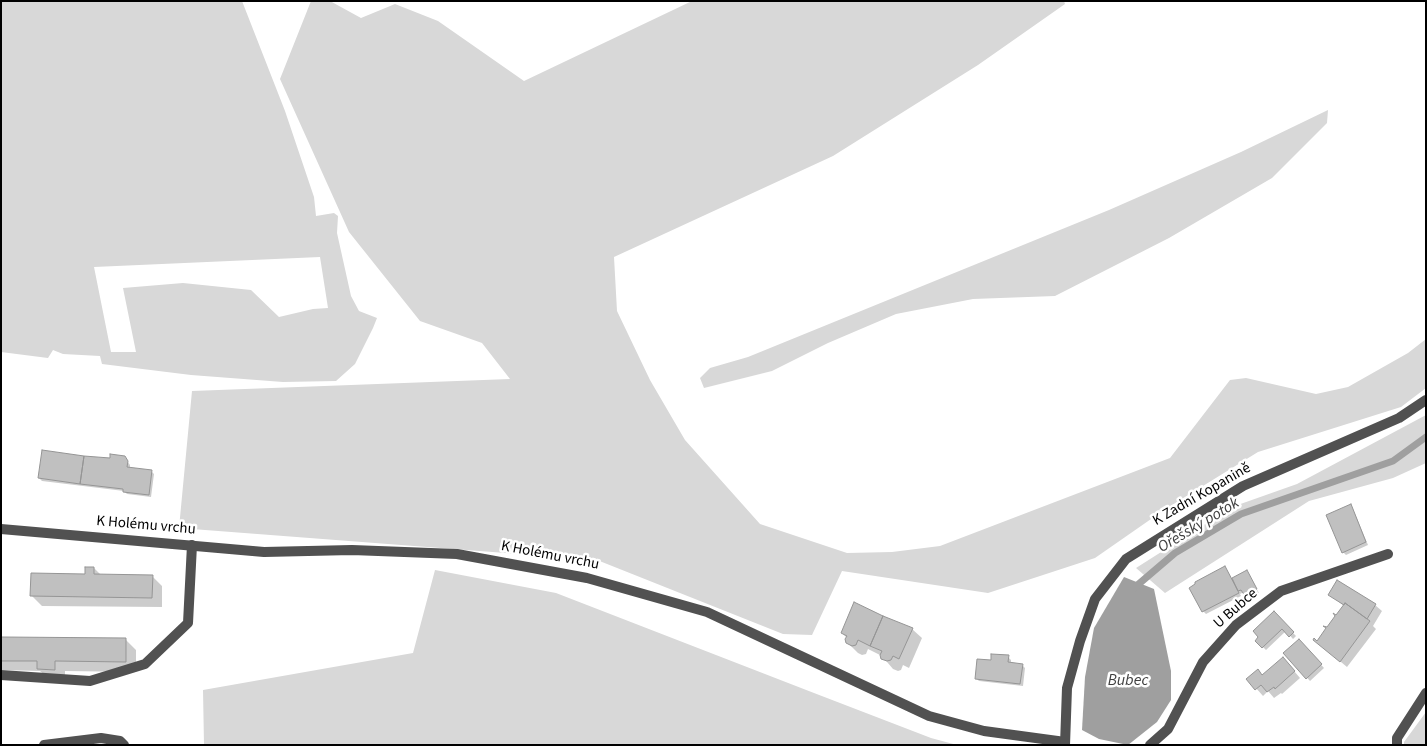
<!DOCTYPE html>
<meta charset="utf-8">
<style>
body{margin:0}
#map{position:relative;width:1427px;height:746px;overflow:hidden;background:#fff;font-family:"Source Sans 3",sans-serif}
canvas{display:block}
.frame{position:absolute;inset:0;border:2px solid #000;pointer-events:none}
</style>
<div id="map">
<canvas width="1427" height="746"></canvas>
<div class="frame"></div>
</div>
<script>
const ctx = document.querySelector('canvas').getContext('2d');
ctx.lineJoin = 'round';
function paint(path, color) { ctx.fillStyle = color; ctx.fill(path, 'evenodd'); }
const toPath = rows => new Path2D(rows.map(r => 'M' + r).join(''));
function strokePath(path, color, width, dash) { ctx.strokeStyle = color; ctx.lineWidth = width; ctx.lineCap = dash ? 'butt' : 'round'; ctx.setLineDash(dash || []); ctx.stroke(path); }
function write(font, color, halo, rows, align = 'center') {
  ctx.font = font + ' "Source Sans 3",sans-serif'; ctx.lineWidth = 5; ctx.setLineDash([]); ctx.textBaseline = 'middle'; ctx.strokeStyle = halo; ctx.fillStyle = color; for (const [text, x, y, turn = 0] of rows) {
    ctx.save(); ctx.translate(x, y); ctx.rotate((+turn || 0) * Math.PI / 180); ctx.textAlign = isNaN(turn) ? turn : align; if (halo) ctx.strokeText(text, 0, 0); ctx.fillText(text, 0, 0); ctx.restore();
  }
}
paint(toPath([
 [1,1,242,1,285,111,314,197,316,216,334,213,338,216,337,233,351,296,359,311,377,318,373,328,355,364,336,381,283,382,191,375,102,364,100,356,63,354,53,350,48,358,1,352],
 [320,257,328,308,313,309,279,317,251,290,183,283,123,288,136,352,111,352,94,267],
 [311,1,330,1,361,18,395,4,438,21,524,81,692,1,1064,1,1065,4,978,65,833,156,614,257,617,311,650,380,685,440,760,524,847,553,892,552,940,546,1170,458,1230,380,1246,378,1316,394,1348,387,1408,353,1426,339,1426,388,1401,407,1258,452,1164,510,1095,558,988,593,842,571,812,635,783,634,597,560,179,528,192,391,510,379,482,343,420,321,349,232,280,79],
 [1328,110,1327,123,1272,178,1169,238,1055,296,973,299,896,314,828,343,772,371,704,388,700,378,710,368,748,357,1109,210,1241,152],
 [1426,415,1426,463,1393,478,1309,501,1165,593,1136,568,1232,507,1297,484],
 [435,570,556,593,814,693,931,738,957,745,204,745,203,690,413,653],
 [1426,712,1426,745,1404,745,1404,742]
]), '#d8d8d8');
paint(toPath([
 [1124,577,1154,589,1171,671,1171,700,1157,722,1128,745,1099,739,1082,730,1085,677,1094,628]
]), '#9f9f9f');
paint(toPath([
 [111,460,127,461,130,465,130,469,151,471,154,474,151,497,127,494,124,491,42,481,39,478],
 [1350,506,1353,509,1368,545,1346,555,1343,552],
 [1225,567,1232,579,1247,572,1259,593,1249,598,1244,592,1240,594,1241,596,1206,614,1203,611],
 [94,568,101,575,152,576,162,586,162,607,42,606,32,596,87,575],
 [1329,594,1375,605,1382,611,1373,626,1376,629,1347,667,1324,648,1344,606],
 [1274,613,1296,636,1293,639,1286,631,1266,650,1257,641],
 [895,624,912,629,922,638,909,668,903,665,901,670,898,671,893,669,882,656,868,649,866,654,862,655,858,653,847,642,847,638,842,633],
 [1,638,126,640,136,650,136,672,65,671,65,679,48,678,40,671,1,670],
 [1299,640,1324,668,1310,681,1285,653],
 [1008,657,1011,660,1011,663,1022,665,1025,668,1023,686,979,681,976,678,992,661],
 [1289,665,1300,678,1282,694,1281,693,1274,698,1268,691,1263,696,1248,679,1263,676]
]), '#0003');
strokePath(toPath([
 [1134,588,1175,553,1241,514,1393,461,1426,437]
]), '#9f9f9f', 7);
const building = toPath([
 [42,450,84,456,80,484,38,478,42,450],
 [110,454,125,456,128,461,127,467,152,470,149,495,123,492,123,489,80,484,84,456,110,458,110,454],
 [1351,504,1366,542,1342,553,1326,515,1351,504],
 [1225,566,1239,593,1202,612,1189,588,1195,584,1195,582,1225,566],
 [85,567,94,567,94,574,153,575,152,598,30,596,31,573,85,574,85,567],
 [1247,570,1257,589,1245,596,1241,590,1238,591,1232,578,1247,570],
 [1337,580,1376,604,1367,619,1345,603,1344,605,1328,595,1337,580],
 [854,602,883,616,870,646,858,640,856,645,852,646,846,643,845,639,847,636,841,633,854,602],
 [1345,603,1370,621,1340,662,1313,640,1314,638,1317,641,1326,628,1323,626,1327,627,1335,616,1333,613,1336,615,1345,603],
 [1274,611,1294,632,1289,637,1282,629,1262,648,1255,641,1258,637,1253,631,1274,611],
 [883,616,913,628,899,659,893,656,891,660,887,661,881,659,880,655,882,651,870,646,883,616],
 [1,637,126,638,126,662,55,661,55,670,37,669,37,661,1,661,1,637],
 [1299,639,1322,664,1306,679,1283,653,1299,639],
 [991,654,1009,655,1008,662,1023,664,1020,684,975,679,977,659,991,660,991,654],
 [1283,657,1295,671,1275,689,1274,687,1267,692,1261,685,1255,690,1246,679,1258,669,1262,675,1283,657]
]);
paint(building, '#c0c0c0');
strokePath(building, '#959595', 1);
strokePath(toPath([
 [1,675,90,681,145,664,188,623,192,545],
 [44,745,101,738,120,741,124,745]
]), '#515151', 10);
strokePath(toPath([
 [1,529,264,552,352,550,457,554,587,578,707,612,929,716,984,731,1065,742],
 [1150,745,1168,729,1203,662,1236,625,1281,591,1388,554],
 [1397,745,1397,738,1426,693]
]), '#515151', 10);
strokePath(toPath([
 [1065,745,1067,688,1080,641,1095,599,1126,559,1243,486,1399,418,1426,400]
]), '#515151', 10);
write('15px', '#000', '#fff', [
 ["K Zadní Kopanině",1202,495,-30],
 ["K Holému vrchu",146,526,5],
 ["K Holému vrchu",550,556,11],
 ["U Bubce",1236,609,-41]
]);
write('italic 16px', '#404040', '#fff', [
 ["Ořešský potok",1199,526,-31],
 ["Bubec",1128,681]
]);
</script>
